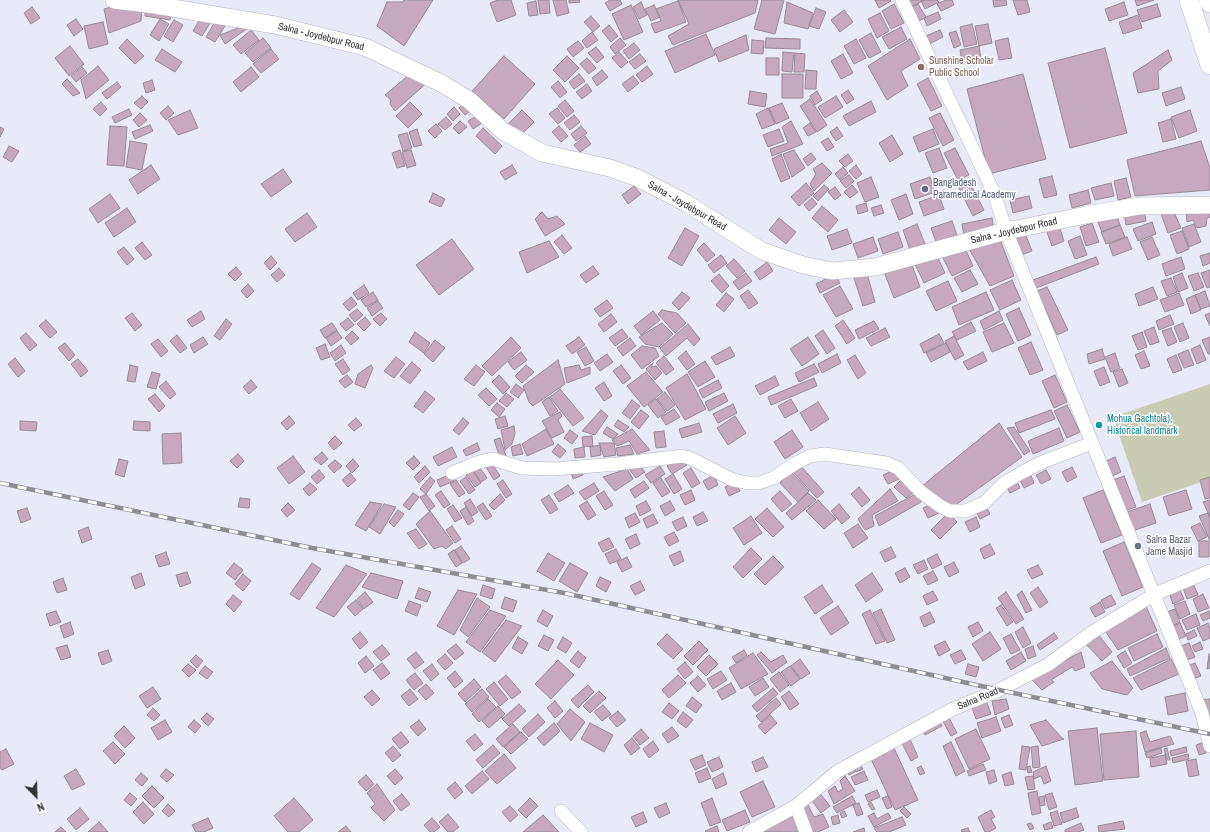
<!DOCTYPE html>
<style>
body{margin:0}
#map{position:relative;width:1210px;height:832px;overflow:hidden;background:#e9eaf7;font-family:"Archivo Narrow",sans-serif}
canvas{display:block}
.north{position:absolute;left:16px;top:776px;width:40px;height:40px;-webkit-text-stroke:3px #fff;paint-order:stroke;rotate:157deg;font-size:11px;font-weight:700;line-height:16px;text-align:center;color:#2f2f34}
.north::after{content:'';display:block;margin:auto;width:14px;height:18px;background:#2f2f34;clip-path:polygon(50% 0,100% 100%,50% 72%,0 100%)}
</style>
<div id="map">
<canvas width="1210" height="832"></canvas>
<div class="north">N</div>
</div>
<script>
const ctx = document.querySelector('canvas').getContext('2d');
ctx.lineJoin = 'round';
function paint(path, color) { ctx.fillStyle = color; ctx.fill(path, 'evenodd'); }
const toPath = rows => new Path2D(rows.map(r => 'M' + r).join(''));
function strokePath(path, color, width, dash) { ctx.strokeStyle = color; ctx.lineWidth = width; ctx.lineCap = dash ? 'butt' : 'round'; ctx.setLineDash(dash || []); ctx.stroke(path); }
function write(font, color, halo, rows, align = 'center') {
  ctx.font = font + ' "Archivo Narrow",sans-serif'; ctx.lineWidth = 3; ctx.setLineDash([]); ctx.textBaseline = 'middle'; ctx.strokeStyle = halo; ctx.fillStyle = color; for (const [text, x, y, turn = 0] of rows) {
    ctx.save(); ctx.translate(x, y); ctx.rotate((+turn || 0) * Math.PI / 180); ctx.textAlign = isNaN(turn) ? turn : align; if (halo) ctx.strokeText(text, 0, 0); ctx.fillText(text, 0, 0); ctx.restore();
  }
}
paint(toPath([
 [1210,384,1210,479,1142,502,1113,417]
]), '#c9cbb3');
const building = toPath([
 [404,0,433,0,404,46,377,26,387,2,403,2,404,0],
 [498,0,511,0,516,15,497,22,490,3,498,0],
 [538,0,549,0,550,13,540,14,538,0],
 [553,0,566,0,569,13,557,16,553,0],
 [569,0,579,0,580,2,569,3,569,0],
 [610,0,620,0,622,4,610,11,605,3,610,0],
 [678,0,758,0,755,13,673,45,668,36,689,24,678,0],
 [762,0,784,0,775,34,754,29,762,0],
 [875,0,890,0,891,1,879,8,875,0],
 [909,0,925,0,912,6,909,0],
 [925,0,937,0,939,2,925,9,921,1,925,0],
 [946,0,952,0,954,5,941,11,937,4,946,0],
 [993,0,1006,0,1007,5,994,7,993,0],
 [1013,0,1027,0,1030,12,1018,15,1013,0],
 [1135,0,1154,0,1137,6,1135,0],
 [536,1,538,15,529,16,527,3,536,1],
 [678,1,686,22,655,33,651,24,661,21,656,9,678,1],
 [641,2,647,15,639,19,633,7,641,2],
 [787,2,813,13,808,29,784,23,787,2],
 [1124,2,1128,15,1109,21,1105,9,1124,2],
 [894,4,904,23,891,29,882,11,894,4],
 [918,4,926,17,919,21,911,8,918,4],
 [1157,4,1161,16,1142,22,1137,10,1157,4],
 [118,5,142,5,141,21,109,33,104,9,118,5],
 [145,5,172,11,170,20,145,16,145,5],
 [631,5,643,32,624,40,612,14,631,5],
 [654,5,660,17,651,21,645,9,654,5],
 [32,7,40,18,31,24,24,13,32,7],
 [816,8,826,12,819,29,809,26,816,8],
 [844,10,853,22,840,32,831,20,844,10],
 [938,12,941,19,927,26,924,18,938,12],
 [880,13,889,31,877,38,868,19,880,13],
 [203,14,212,20,202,36,193,31,203,14],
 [1138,15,1142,28,1123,34,1119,22,1138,15],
 [591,16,600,26,593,32,584,22,591,16],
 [76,19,83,29,74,36,67,25,76,19],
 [160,19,169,24,159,41,150,35,160,19],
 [174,20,183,25,173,42,164,36,174,20],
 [216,20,225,26,215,42,206,37,216,20],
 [103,22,108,44,89,49,84,26,103,22],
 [972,24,977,44,964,47,960,27,972,24],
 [988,24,992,43,979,46,975,26,988,24],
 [246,25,248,28,225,44,220,35,246,25],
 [609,25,618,36,611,42,602,31,609,25],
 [901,27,907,39,889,49,882,37,901,27],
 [251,30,259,40,241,54,233,45,251,30],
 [940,30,943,37,929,44,926,36,940,30],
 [956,31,961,45,954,48,949,33,956,31],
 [592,32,598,40,587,48,582,41,592,32],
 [871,33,881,52,869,58,859,40,871,33],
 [706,34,715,55,675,73,665,51,706,34],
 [746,35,749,50,719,62,714,49,746,35],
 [263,38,271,48,253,62,245,53,263,38],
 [620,38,626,45,615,54,610,47,620,38],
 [766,38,800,39,800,49,765,48,766,38],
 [1008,38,1012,58,999,60,995,41,1008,38],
 [127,39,144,56,135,64,119,48,127,39],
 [856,39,866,58,854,64,844,46,856,39],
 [910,39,920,59,901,71,908,86,887,100,868,66,910,39],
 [752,40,764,41,763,54,751,53,752,40],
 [578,41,584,48,573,57,567,49,578,41],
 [634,43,640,50,629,59,623,51,634,43],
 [70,46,84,64,69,76,55,58,70,46],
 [979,46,981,59,962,62,960,50,979,46],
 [596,47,604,57,597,63,588,53,596,47],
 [1105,48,1127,133,1070,148,1048,63,1105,48],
 [162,49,182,62,175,72,155,60,162,49],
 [271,49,279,59,261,73,253,64,271,49],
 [1168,50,1172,60,1158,71,1159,89,1138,93,1133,73,1168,50],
 [619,52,628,62,621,68,612,58,619,52],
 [783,52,794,53,792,72,782,71,783,52],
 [795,53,805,54,804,72,794,72,795,53],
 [640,54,646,61,635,69,629,62,640,54],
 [843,54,853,73,841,79,831,61,843,54],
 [504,56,535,84,504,119,472,91,504,56],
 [567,56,579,68,565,82,553,70,567,56],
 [587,58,596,68,589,74,580,64,587,58],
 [766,58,779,58,779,75,766,75,766,58],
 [98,66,109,80,86,99,81,80,98,66],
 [647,66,653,74,642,82,636,75,647,66],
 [82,67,87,73,76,82,71,76,82,67],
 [251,67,259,77,241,92,233,82,251,67],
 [602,70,608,77,597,86,592,78,602,70],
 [806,70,817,71,816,89,805,89,806,70],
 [410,74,429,81,395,111,390,104,391,100,385,95,410,74],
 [579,74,585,81,574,89,569,82,579,74],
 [782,74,803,74,803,98,782,98,782,74],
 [1023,74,1046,159,989,174,967,89,1023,74],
 [633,76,639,83,628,92,622,84,633,76],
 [928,78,942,106,931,111,917,84,928,78],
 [67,79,80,93,73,96,62,84,67,79],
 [152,80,155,90,146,93,143,83,152,80],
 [558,81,567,92,560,98,551,87,558,81],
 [117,82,121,87,107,99,102,93,117,82],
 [587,84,592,91,582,99,576,92,587,84],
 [1181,87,1185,99,1166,106,1162,93,1181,87],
 [848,90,854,99,847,104,841,95,848,90],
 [750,91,767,94,765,107,748,104,750,91],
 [817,91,822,100,815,105,810,96,817,91],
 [142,96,148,102,141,109,134,103,142,96],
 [836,96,843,107,825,118,818,107,836,96],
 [810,99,827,125,817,132,800,106,810,99],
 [565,100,574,111,567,117,558,106,565,100],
 [466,101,473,108,465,115,459,108,466,101],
 [871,101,876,112,849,126,843,116,871,101],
 [101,102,107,109,100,116,93,109,101,102],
 [410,102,422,114,408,128,396,116,410,102],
 [782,103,789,118,776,124,769,108,782,103],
 [168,106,174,113,166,120,160,113,168,106],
 [454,107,460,114,453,121,447,114,454,107],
 [557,108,565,118,558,124,549,114,557,108],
 [768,108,775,124,762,129,756,114,768,108],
 [129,109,132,115,115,123,112,117,129,109],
 [190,110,198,128,178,135,168,120,190,110],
 [522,110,534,122,520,136,508,124,522,110],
 [1190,110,1197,131,1179,138,1171,117,1190,110],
 [140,113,147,120,139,127,133,120,140,113],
 [940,113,954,140,943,146,929,118,940,113],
 [480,114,485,121,473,129,468,121,480,114],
 [574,115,580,122,570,130,564,123,574,115],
 [446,117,452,124,445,130,438,124,446,117],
 [1171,119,1176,139,1163,142,1158,123,1171,119],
 [460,121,467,127,459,134,453,128,460,121],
 [791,121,803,144,772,156,770,149,788,143,782,127,791,121],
 [810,123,816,132,808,136,803,128,810,123],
 [436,124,442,131,435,138,428,131,436,124],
 [150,125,153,131,135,139,132,132,150,125],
 [110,126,127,127,124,166,107,165,110,126],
 [559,126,568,136,561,142,552,132,559,126],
 [581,126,587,133,576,141,571,134,581,126],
 [0,127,4,129,0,137,0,127],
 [837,127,843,136,836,141,830,132,837,127],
 [483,128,502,146,495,154,476,136,483,128],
 [417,129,422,145,414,147,409,132,417,129],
 [779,129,784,141,768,147,763,135,779,129],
 [933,129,939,144,919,152,913,137,933,129],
 [407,133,412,148,403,151,398,135,407,133],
 [892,135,903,154,890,162,879,143,892,135],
 [585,136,591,144,580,152,574,145,585,136],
 [828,138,834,147,827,151,821,142,828,138],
 [130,141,147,144,142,170,126,167,130,141],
 [1201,141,1210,168,1210,190,1135,196,1127,160,1201,141],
 [9,146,19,151,12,162,3,157,9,146],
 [939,148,947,168,933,173,925,153,939,148],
 [955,148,969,175,958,180,944,153,955,148],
 [400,150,405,166,397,168,392,153,400,150],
 [411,150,416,165,407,168,402,152,411,150],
 [794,150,805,168,792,177,783,154,794,150],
 [811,153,816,159,808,166,803,159,811,153],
 [781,154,790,178,781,182,772,159,781,154],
 [848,154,853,161,845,167,839,161,848,154],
 [822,163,832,173,814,191,810,184,816,174,813,169,822,163],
 [151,165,160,179,138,194,129,180,151,165],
 [512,165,517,173,505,180,500,172,512,165],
 [856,165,862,174,856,179,849,171,856,165],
 [843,167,848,173,840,180,835,174,843,167],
 [283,169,292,182,271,197,261,184,283,169],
 [849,175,854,181,846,188,840,181,849,175],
 [1052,176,1057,195,1044,198,1039,179,1052,176],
 [871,177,879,197,865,202,857,183,871,177],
 [930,177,935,192,915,199,910,184,930,177],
 [1126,178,1131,197,1118,200,1114,181,1126,178],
 [806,183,814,193,799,206,791,197,806,183],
 [970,183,984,210,973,216,959,188,970,183],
 [1111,183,1114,196,1095,200,1091,188,1111,183],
 [824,185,829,189,818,201,813,196,824,185],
 [852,185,858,192,850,198,844,192,852,185],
 [634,186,641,194,628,204,622,195,634,186],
 [835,187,841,195,835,200,828,192,835,187],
 [1088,190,1091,203,1072,208,1069,195,1088,190],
 [433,193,445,199,441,207,429,202,433,193],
 [110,194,120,208,98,223,89,209,110,194],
 [906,194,913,214,899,220,891,200,906,194],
 [939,195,944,209,924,216,919,202,939,195],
 [1029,196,1032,208,1013,213,1010,200,1029,196],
 [812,198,817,204,809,211,804,205,812,198],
 [866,203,868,211,858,214,856,206,866,203],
 [881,205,884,213,874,216,871,208,881,205],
 [822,206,838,220,828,232,812,218,822,206],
 [1210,207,1210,217,1207,218,1206,226,1197,228,1193,220,1187,222,1186,208,1210,207],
 [127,208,136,222,114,237,105,223,127,208],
 [1144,208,1146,221,1126,225,1124,212,1144,208],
 [1173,210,1181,228,1168,233,1161,214,1173,210],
 [542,212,548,219,557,216,565,224,545,236,535,219,542,212],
 [307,213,317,227,295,242,285,229,307,213],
 [1116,213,1120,225,1102,232,1097,220,1116,213],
 [779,218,796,232,786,244,769,230,779,218],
 [992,218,994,229,964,236,962,224,992,218],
 [952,221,957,235,936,242,931,228,952,221],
 [1152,222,1156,234,1138,241,1133,229,1152,222],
 [1058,223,1064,241,1052,246,1045,227,1058,223],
 [1092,223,1099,242,1086,246,1080,227,1092,223],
 [917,224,925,244,910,250,903,230,917,224],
 [1194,224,1201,242,1189,247,1182,228,1194,224],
 [1120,225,1125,237,1106,244,1101,232,1120,225],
 [685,228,699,236,682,266,668,258,685,228],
 [847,229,852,243,832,250,827,236,847,229],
 [1182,231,1189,249,1177,254,1170,235,1182,231],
 [898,232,903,247,883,254,878,239,898,232],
 [1025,233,1032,251,1019,256,1013,237,1025,233],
 [562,235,572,248,564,254,554,242,562,235],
 [1080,236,1087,255,1075,259,1068,241,1080,236],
 [873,237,878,251,858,258,853,244,873,237],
 [999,237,1014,276,990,286,968,247,999,237],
 [1127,237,1132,249,1113,256,1109,244,1127,237],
 [1152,237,1160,255,1148,260,1140,242,1152,237],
 [452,239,474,269,439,295,416,265,452,239],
 [549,241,559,257,527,273,519,252,549,241],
 [142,242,152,255,145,260,135,248,142,242],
 [704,243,715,255,707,262,697,250,704,243],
 [964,246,973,266,952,276,942,256,964,246],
 [124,247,134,259,127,265,117,252,124,247],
 [935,252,945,273,924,283,914,262,935,252],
 [1210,253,1210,263,1203,266,1200,256,1210,253],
 [721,255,727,263,714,273,708,265,721,255],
 [271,256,277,263,270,270,264,263,271,256],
 [1096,257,1099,264,1036,288,1033,280,1096,257],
 [1181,257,1185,269,1166,276,1162,264,1181,257],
 [734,259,745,271,737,278,726,266,734,259],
 [767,262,773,271,760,280,754,272,767,262],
 [911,262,920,287,894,298,883,269,911,262],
 [593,266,599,274,586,283,580,275,593,266],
 [236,267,242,274,235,281,228,274,236,267],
 [279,268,285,275,277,282,271,275,279,268],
 [866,270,875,302,863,306,852,272,866,270],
 [970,270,978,284,962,292,954,278,970,270],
 [1210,270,1210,287,1207,288,1201,273,1210,270],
 [746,273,752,281,739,290,733,282,746,273],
 [1182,273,1188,288,1178,292,1173,277,1182,273],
 [1198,273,1204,287,1194,291,1188,276,1198,273],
 [719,274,729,286,722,293,711,281,719,274],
 [835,274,840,283,820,293,816,284,835,274],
 [1171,278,1177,292,1167,296,1161,281,1171,278],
 [1012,280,1021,300,1000,310,990,290,1012,280],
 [948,281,957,301,936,311,926,291,948,281],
 [248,284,254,291,247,298,241,291,248,284],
 [364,285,369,293,358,300,353,293,364,285],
 [840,286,853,309,836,317,823,295,840,286],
 [1047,287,1068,330,1057,335,1037,291,1047,287],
 [1153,287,1158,299,1139,306,1135,294,1153,287],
 [748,290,758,303,749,309,740,296,748,290],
 [1205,291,1210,306,1201,309,1195,295,1205,291],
 [373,292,378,300,366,307,361,300,373,292],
 [682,292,690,298,679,310,672,303,682,292],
 [986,292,994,310,959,325,952,307,986,292],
 [726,293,734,299,724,312,716,305,726,293],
 [1179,293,1184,305,1165,312,1160,300,1179,293],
 [1195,295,1201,310,1191,314,1186,299,1195,295],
 [351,297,357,304,349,311,343,304,351,297],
 [607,300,613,308,600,317,594,309,607,300],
 [378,301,383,308,372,316,367,308,378,301],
 [1019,308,1031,335,1018,341,1006,314,1019,308],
 [357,309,363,315,355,322,349,315,357,309],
 [662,310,677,313,686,323,675,333,658,314,662,310],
 [201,311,205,319,192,327,187,320,201,311],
 [653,311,660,320,641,335,634,326,653,311],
 [999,311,1003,320,984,330,980,321,999,311],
 [132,313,142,325,135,331,125,318,132,313],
 [381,313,387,319,380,326,373,319,381,313],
 [1210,313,1210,326,1205,315,1210,313],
 [611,314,617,322,604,332,598,324,611,314],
 [1170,315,1174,324,1159,330,1156,321,1170,315],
 [365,317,371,324,364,331,357,324,365,317],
 [348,318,354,325,346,331,340,324,348,318],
 [226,319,232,324,220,340,214,336,226,319],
 [46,320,57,332,50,338,39,326,46,320],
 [843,320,855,338,847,344,835,326,843,320],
 [874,321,879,329,859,339,855,330,874,321],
 [971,322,976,331,957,340,952,332,971,322],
 [332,323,337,330,325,338,320,330,332,323],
 [662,323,673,334,659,347,645,344,639,337,662,323],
 [1004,323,1014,343,992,352,983,332,1004,323],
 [1183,323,1189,338,1180,342,1174,327,1183,323],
 [688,324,700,339,694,346,687,338,666,356,660,348,688,324],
 [1154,327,1159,342,1150,345,1144,331,1154,327],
 [885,328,890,337,871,346,866,338,885,328],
 [1171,328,1177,342,1168,346,1162,331,1171,328],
 [622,329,628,337,615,346,609,338,622,329],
 [823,330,835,348,827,354,815,336,823,330],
 [337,331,342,338,331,346,326,338,337,331],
 [352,331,359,338,351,345,345,338,352,331],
 [415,332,430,343,424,353,409,342,415,332],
 [1142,332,1147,347,1138,350,1132,336,1142,332],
 [26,333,37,345,30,351,20,338,26,333],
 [939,334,944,343,924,353,920,344,939,334],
 [177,335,187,348,180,353,170,341,177,335],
 [954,336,964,355,955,360,945,341,954,336],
 [203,337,208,344,194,353,190,345,203,337],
 [511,337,521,348,492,376,482,366,511,337],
 [579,337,585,345,572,354,566,346,579,337],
 [808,337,819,354,802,366,790,349,808,337],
 [1210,337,1210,354,1208,354,1202,340,1210,337],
 [630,338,636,346,623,356,617,348,630,338],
 [158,339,168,351,161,357,151,344,158,339],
 [435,340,445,348,433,362,424,354,435,340],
 [1031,342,1043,370,1030,375,1018,348,1031,342],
 [65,343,75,355,69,361,58,348,65,343],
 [946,343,950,352,931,362,926,353,946,343],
 [325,344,330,357,321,360,316,348,325,344],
 [341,345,346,353,335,361,330,353,341,345],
 [1200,345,1206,360,1197,364,1191,349,1200,345],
 [642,346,655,348,659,356,642,369,631,355,642,346],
 [586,347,594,361,585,366,577,352,586,347],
 [730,347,735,356,716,365,711,357,730,347],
 [1102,349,1105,359,1089,364,1087,354,1102,349],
 [1188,350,1194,365,1184,368,1178,354,1188,350],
 [686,351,695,364,687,370,678,358,686,351],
 [1144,351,1150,366,1141,369,1135,355,1144,351],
 [521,352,527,360,514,370,508,362,521,352],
 [983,352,987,361,968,370,963,362,983,352],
 [1115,353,1120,368,1111,372,1105,357,1115,353],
 [607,354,613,362,600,371,594,363,607,354],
 [837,354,841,363,822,373,818,364,837,354],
 [855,355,866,373,858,379,847,360,855,355],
 [1176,355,1182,370,1173,373,1167,359,1176,355],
 [664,356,674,369,666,375,656,363,664,356],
 [396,357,405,364,394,378,384,371,396,357],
 [15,358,25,371,18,377,8,364,15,358],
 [78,359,88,371,81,377,71,364,78,359],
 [343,359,350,370,343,375,335,364,343,359],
 [558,360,565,384,533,406,529,402,523,386,558,360],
 [705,361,715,377,698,387,688,372,705,361],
 [412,362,421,370,410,384,400,376,412,362],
 [653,363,651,367,656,366,662,373,655,380,646,369,653,363],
 [814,364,819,372,799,382,795,373,814,364],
 [130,365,138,367,135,382,127,381,130,365],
 [371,365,373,368,365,388,355,384,358,374,371,365],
 [476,365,485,372,474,386,464,379,476,365],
 [526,365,534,372,522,383,515,376,526,365],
 [579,365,581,370,590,367,590,374,567,383,564,368,579,365],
 [621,365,631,378,623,384,613,371,621,365],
 [1104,367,1110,382,1100,386,1094,371,1104,367],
 [1122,369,1128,383,1119,387,1113,372,1122,369],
 [152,372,160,374,156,389,147,387,152,372],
 [646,372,663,392,644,407,627,386,646,372],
 [687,374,706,409,685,420,666,388,687,374],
 [347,375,353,382,345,388,339,381,347,375],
 [499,375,510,387,503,394,492,382,499,375],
 [1055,375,1067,402,1054,408,1042,381,1055,375],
 [775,376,779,385,760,395,755,386,775,376],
 [814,378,817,386,771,405,768,397,814,378],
 [251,380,257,387,249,394,243,387,251,380],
 [718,380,722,388,703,398,699,390,718,380],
 [166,381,176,394,170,399,159,387,166,381],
 [604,382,612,396,604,401,595,388,604,382],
 [516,384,524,390,518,398,510,392,516,384],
 [486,388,497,399,489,406,478,395,486,388],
 [560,389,584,418,573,426,550,397,560,389],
 [425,391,435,399,423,413,414,406,425,391],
 [665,392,675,405,667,411,657,399,665,392],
 [506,393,514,399,507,407,499,401,506,393],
 [724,393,728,401,709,411,705,402,724,393],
 [155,394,165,406,159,412,148,399,155,394],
 [549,397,558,411,550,416,542,402,549,397],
 [656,399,666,412,658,418,648,405,656,399],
 [791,399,798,411,785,418,778,406,791,399],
 [632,400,640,406,630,419,622,413,632,400],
 [818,402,829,419,811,431,800,413,818,402],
 [497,403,505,409,499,417,491,410,497,403],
 [733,404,737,413,718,423,713,414,733,404],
 [1067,405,1080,432,1067,438,1054,411,1067,405],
 [674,409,680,417,666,425,661,417,674,409],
 [601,410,608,416,595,435,582,431,601,410],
 [641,410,649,416,639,429,631,422,641,410],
 [1051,410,1055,419,1019,433,1015,423,1051,410],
 [560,412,562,416,558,420,564,432,552,438,542,421,560,412],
 [289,416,295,423,287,430,281,423,289,416],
 [505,416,508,426,498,429,495,419,505,416],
 [735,416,746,433,728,445,717,428,735,416],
 [356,418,362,425,354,431,348,425,356,418],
 [463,418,469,423,459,435,453,430,463,418],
 [618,420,629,427,624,432,614,426,618,420],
 [20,421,37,422,36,431,20,430,20,421],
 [134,421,150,422,150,431,133,430,134,421],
 [699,423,702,432,682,438,679,429,699,423],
 [999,423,1022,457,950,509,922,486,999,423],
 [514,426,515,433,512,444,505,450,501,430,514,426],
 [607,427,618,434,613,439,603,433,607,427],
 [1014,427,1030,451,1024,455,1007,428,1014,427],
 [1059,428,1064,441,1033,454,1028,441,1059,428],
 [546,429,554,444,527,456,522,444,546,429],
 [632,429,650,450,637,454,629,441,617,446,612,440,632,429],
 [570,430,578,436,572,444,564,438,570,430],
 [792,430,803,447,785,459,774,442,792,430],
 [664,431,666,447,656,448,654,432,664,431],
 [181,433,182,463,163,464,162,434,181,433],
 [335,436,342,443,334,450,328,443,335,436],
 [592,436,593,446,583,447,582,437,592,436],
 [500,438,506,456,500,458,494,440,500,438],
 [477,443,480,450,466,456,463,450,477,443],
 [599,443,614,443,616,455,604,457,599,443],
 [520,444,523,454,513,456,511,447,520,444],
 [558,444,566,451,560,458,552,452,558,444],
 [600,445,601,455,591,457,590,447,600,445],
 [630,445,634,454,618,456,616,448,630,445],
 [452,447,457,457,438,466,433,457,452,447],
 [584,447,585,457,575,458,574,449,584,447],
 [322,452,328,459,321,465,314,459,322,452],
 [238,454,244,461,237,468,230,461,238,454],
 [293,456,305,472,289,484,277,468,293,456],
 [414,456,420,463,413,470,406,463,414,456],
 [682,457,687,465,672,474,667,466,682,457],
 [1115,457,1121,472,1112,476,1106,461,1115,457],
 [119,459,128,461,124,477,115,474,119,459],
 [353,459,359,466,352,473,346,466,353,459],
 [335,460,342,466,334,473,328,466,335,460],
 [492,463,500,476,494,480,486,467,492,463],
 [638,463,645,472,636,478,629,469,638,463],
 [799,464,824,492,817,498,792,471,799,464],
 [478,465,487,478,481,482,472,469,478,465],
 [425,466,430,472,419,483,414,477,425,466],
 [660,466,665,474,651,483,645,475,660,466],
 [1072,467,1077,477,1067,482,1062,472,1072,467],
 [580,468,583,475,573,479,571,472,580,468],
 [691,468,700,483,692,488,683,473,691,468],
 [627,469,633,479,615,491,603,477,627,469],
 [319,470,325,477,317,484,311,477,319,470],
 [472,470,481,483,475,487,466,475,472,470],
 [894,470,899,479,888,484,883,475,894,470],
 [1046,470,1051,479,1041,484,1036,475,1046,470],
 [791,472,809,491,798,502,780,483,791,472],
 [350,473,356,480,348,487,342,480,350,473],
 [1030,473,1034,483,1024,488,1019,478,1030,473],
 [451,474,454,481,440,487,437,480,451,474],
 [673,474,682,489,674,494,665,479,673,474],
 [714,475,718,485,708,490,703,481,714,475],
 [1124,476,1136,507,1125,511,1113,480,1124,476],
 [430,477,435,481,426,494,420,489,430,477],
 [466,477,475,490,469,494,460,481,466,477],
 [904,477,916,491,906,498,894,487,904,477],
 [1210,477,1210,498,1205,499,1200,480,1210,477],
 [661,478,670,492,662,497,653,483,661,478],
 [1016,479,1020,488,1010,493,1005,484,1016,479],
 [456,480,465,493,459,497,450,484,456,480],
 [503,480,512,494,506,498,497,484,503,480],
 [644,481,649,488,635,498,630,490,644,481],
 [735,482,740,491,729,496,725,487,735,482],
 [310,483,317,489,309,496,303,489,310,483],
 [594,483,599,491,585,500,579,492,594,483],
 [568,485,574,493,559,502,554,494,568,485],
 [859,487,870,500,862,507,851,494,859,487],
 [890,489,898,501,872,515,874,526,865,530,858,519,890,489],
 [691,490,695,500,685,505,680,495,691,490],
 [1103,490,1122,535,1101,543,1083,498,1103,490],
 [1186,490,1192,509,1169,516,1163,497,1186,490],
 [441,491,450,504,444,508,435,495,441,491],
 [604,491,613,505,605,510,596,496,604,491],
 [780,491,792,504,782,512,771,499,780,491],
 [919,492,921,502,879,526,875,516,919,492],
 [413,493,419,497,409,510,403,505,413,493],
 [808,493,816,500,792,520,786,513,808,493],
 [426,494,435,506,429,511,420,497,426,494],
 [500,494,505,500,494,510,489,505,500,494],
 [549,495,558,509,550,514,541,500,549,495],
 [240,498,250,499,249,508,238,507,240,498],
 [470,499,478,512,472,516,464,503,470,499],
 [818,500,836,519,824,529,806,511,818,500],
 [1210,500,1210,517,1203,502,1210,500],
 [587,501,596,515,588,520,579,506,587,501],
 [646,501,651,510,640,516,636,506,646,501],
 [670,501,675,510,665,516,660,506,670,501],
 [370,502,382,504,366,531,355,525,370,502],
 [288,503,295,510,287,517,281,510,288,503],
 [483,503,492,516,486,520,477,507,483,503],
 [934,503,939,513,928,518,923,508,934,503],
 [384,504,396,507,380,534,369,527,384,504],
 [839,504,850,517,842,524,831,511,839,504],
 [985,504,990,514,980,519,975,509,985,504],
 [1150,504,1156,523,1132,531,1127,512,1150,504],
 [453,505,462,518,455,522,447,509,453,505],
 [466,507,474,521,468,525,460,511,466,507],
 [27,508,31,519,21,523,17,511,27,508],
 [767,508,784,527,773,537,755,519,767,508],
 [398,510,404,514,394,527,389,522,398,510],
 [430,511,453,543,446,549,442,546,434,549,416,524,430,511],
 [703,512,708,521,697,526,693,517,703,512],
 [635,513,640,522,629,528,625,518,635,513],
 [948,513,957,522,940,539,931,530,948,513],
 [1208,513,1210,518,1210,541,1199,516,1208,513],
 [653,514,658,523,647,528,643,519,653,514],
 [751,516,762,533,744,545,733,528,751,516],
 [683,517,687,526,677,531,672,522,683,517],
 [976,517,980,527,970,532,965,522,976,517],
 [1200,523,1207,537,1198,541,1191,527,1200,523],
 [858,524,868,538,853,548,844,533,858,524],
 [452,526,461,539,455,543,446,530,452,526],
 [88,527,92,539,82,543,78,531,88,527],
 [416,529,427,544,419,549,407,533,416,529],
 [674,532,679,541,669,546,664,537,674,532],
 [636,534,640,544,630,549,625,539,636,534],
 [609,538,614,547,603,552,598,543,609,538],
 [1199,541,1209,541,1209,557,1199,557,1199,541],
 [1124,542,1143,587,1122,596,1103,551,1124,542],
 [990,544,995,554,984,559,980,549,990,544],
 [461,546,470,559,463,563,455,550,461,546],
 [891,547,896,557,885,562,880,552,891,547],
 [751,548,762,559,743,578,733,567,751,548],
 [616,549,621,559,610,564,605,554,616,549],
 [454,550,462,563,456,567,448,554,454,550],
 [680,551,684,561,674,566,669,556,680,551],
 [166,552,170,564,159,567,155,556,166,552],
 [548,553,565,563,554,581,537,571,548,553],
 [937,554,942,564,932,569,927,559,937,554],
 [773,556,784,567,765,585,754,574,773,556],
 [627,557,632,567,622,572,617,562,627,557],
 [924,560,928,569,918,574,913,565,924,560],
 [954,562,959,572,949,577,944,567,954,562],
 [234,563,243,570,235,580,226,573,234,563],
 [312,563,321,569,299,600,290,594,312,563],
 [570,563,588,573,577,592,559,581,570,563],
 [346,565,367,574,334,617,316,608,346,565],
 [1038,565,1043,574,1032,579,1027,570,1038,565],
 [905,568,910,577,900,583,895,573,905,568],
 [933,571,938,580,928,585,923,576,933,571],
 [187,572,191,583,180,587,176,575,187,572],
 [141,573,145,585,135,589,131,577,141,573],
 [371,573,403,581,397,599,362,587,371,573],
 [872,573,883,590,866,602,855,585,872,573],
 [243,574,251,581,243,591,235,584,243,574],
 [600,577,611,582,606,592,596,586,600,577],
 [63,578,67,590,57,593,53,582,63,578],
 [640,581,645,590,635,595,630,586,640,581],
 [1192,581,1198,595,1187,599,1182,585,1192,581],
 [483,585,495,589,492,599,480,595,483,585],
 [822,585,833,602,815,614,804,597,822,585],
 [1178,586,1184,599,1173,604,1168,590,1178,586],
 [1038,587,1048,602,1040,608,1030,593,1038,587],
 [419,588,431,592,427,602,415,598,419,588],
 [458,590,477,594,454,635,437,626,458,590],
 [933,591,938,600,927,605,923,596,933,591],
 [1022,591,1032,610,1026,613,1017,595,1022,591],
 [365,592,373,602,364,609,357,599,365,592],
 [1006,592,1024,619,1016,624,998,598,1006,592],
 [1203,594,1209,608,1198,612,1193,599,1203,594],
 [233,595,242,602,234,612,226,604,233,595],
 [1111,595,1116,604,1105,609,1101,600,1111,595],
 [505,597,517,601,513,612,501,608,505,597],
 [477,598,490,607,468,637,460,630,477,598],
 [356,600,363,609,355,616,347,607,356,600],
 [409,601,421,605,417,616,405,611,409,601],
 [1185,601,1190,614,1180,619,1174,605,1185,601],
 [1100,602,1105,612,1095,617,1090,608,1100,602],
 [1145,604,1157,631,1118,650,1104,629,1145,604],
 [1001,605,1013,622,1007,626,996,608,1001,605],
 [838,606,849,623,831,635,820,618,838,606],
 [881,609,895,640,887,643,873,613,881,609],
 [1175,609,1180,622,1169,627,1164,613,1175,609],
 [490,610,506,616,480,652,466,642,490,610],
 [543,610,553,616,547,627,537,621,543,610],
 [870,610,885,641,876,644,862,614,870,610],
 [56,611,61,622,50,626,46,614,56,611],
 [1209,611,1210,618,1203,621,1200,615,1209,611],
 [930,612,935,622,924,627,920,617,930,612],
 [1196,614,1200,625,1187,630,1182,620,1196,614],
 [506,620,522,626,495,662,482,652,506,620],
 [70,622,74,634,64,638,60,626,70,622],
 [978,622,983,631,973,637,968,627,978,622],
 [1180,623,1186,636,1175,641,1170,627,1180,623],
 [1208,623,1210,629,1210,638,1203,641,1197,628,1208,623],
 [1023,627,1031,643,1023,648,1015,632,1023,627],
 [1194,630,1197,636,1188,640,1186,634,1194,630],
 [360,632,368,642,360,649,352,639,360,632],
 [990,632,1001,649,983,661,972,644,990,632],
 [1054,633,1058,638,1040,650,1037,645,1054,633],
 [1097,633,1112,652,1102,661,1083,641,1097,633],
 [667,634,683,649,673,659,657,644,667,634],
 [1011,634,1020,650,1011,654,1003,638,1011,634],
 [1157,634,1163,647,1134,661,1128,648,1157,634],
 [544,635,554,640,548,651,538,646,544,635],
 [518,637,528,643,522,654,512,648,518,637],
 [563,637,572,643,566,653,557,648,563,637],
 [699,641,708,650,693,665,684,656,699,641],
 [945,641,950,650,939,656,934,646,945,641],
 [1200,642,1203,649,1195,652,1192,646,1200,642],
 [1189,643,1195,657,1184,661,1179,647,1189,643],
 [456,644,464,653,455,660,447,651,456,644],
 [67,645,71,657,61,660,56,648,67,645],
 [382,645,390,654,381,661,373,652,382,645],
 [1033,646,1036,656,1028,659,1025,649,1033,646],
 [1166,648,1170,658,1130,676,1127,669,1166,648],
 [108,650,112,661,102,665,98,653,108,650],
 [744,650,747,655,736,663,732,657,744,650],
 [961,650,966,659,955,664,950,655,961,650],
 [578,651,586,658,579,668,570,661,578,651],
 [1125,651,1132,663,1124,668,1117,656,1125,651],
 [416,652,424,662,415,669,407,659,416,652],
 [761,652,771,662,783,655,787,662,772,673,757,655,761,652],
 [1021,652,1026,661,1011,670,1006,661,1021,652],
 [1081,652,1085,667,1075,671,1072,667,1051,680,1054,682,1042,690,1031,679,1081,652],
 [753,653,768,674,741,689,729,668,753,653],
 [445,654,453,663,445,670,437,661,445,654],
 [1209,654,1210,668,1207,669,1209,654],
 [196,655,203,661,197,668,190,661,196,655],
 [709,655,718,664,706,676,697,667,709,655],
 [366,656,374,666,365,673,358,663,366,656],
 [800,659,810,673,801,679,791,666,800,659],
 [1171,659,1179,674,1141,690,1133,678,1171,659],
 [558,660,574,675,551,699,535,684,558,660],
 [1112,661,1133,688,1127,695,1102,689,1090,673,1112,661],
 [685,662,693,672,685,679,677,669,685,662],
 [382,663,390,673,381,680,373,670,382,663],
 [1195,663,1201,676,1190,680,1185,667,1195,663],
 [188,664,196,670,189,677,182,670,188,664],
 [432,664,439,674,431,681,423,671,432,664],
 [968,664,979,667,976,677,965,674,968,664],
 [205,666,213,672,207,679,199,673,205,666],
 [790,666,800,679,791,686,781,672,790,666],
 [455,671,463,681,455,688,447,678,455,671],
 [721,671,727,680,713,689,707,679,721,671],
 [779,672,789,685,780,692,770,679,779,672],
 [415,673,423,683,414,690,406,680,415,673],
 [506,675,521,692,512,699,498,682,506,675],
 [678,675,686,683,669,698,662,690,678,675],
 [698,676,706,685,698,692,690,683,698,676],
 [763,678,769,687,755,696,749,687,763,678],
 [474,679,481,687,465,702,458,694,474,679],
 [494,682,508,699,500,706,486,689,494,682],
 [731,683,736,692,722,700,717,691,731,683],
 [426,684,434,693,426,700,418,691,426,684],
 [588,685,594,692,578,708,571,700,588,685],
 [153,687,161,699,147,708,139,696,153,687],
 [773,688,778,694,757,712,752,706,773,688],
 [410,689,418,699,409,706,401,696,410,689],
 [482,689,489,697,472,712,465,704,482,689],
 [372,690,380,699,372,706,364,697,372,690],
 [599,691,606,698,590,713,583,706,599,691],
 [789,691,799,704,790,710,781,697,789,691],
 [1185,693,1188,711,1168,715,1165,697,1185,693],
 [692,697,702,705,696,713,686,706,692,697],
 [776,698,781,704,761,722,756,716,776,698],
 [488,699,496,707,479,722,472,714,488,699],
 [1006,699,1009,709,995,715,992,701,1006,699],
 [1210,699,1210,718,1205,718,1199,700,1210,699],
 [986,700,991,714,976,719,971,705,986,700],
 [555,701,563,711,555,718,547,708,555,701],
 [669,703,679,711,672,719,662,712,669,703],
 [519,704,526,711,509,726,502,719,519,704],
 [603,705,611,714,602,721,594,712,603,705],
 [498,706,505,714,489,728,482,721,498,706],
 [153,708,160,715,154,721,147,715,153,708],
 [570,709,585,722,571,741,557,724,570,709],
 [618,711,626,720,617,727,609,718,618,711],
 [683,712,693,720,686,728,677,721,683,712],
 [207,713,214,719,208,726,201,719,207,713],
 [538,714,545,722,529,737,522,729,538,714],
 [947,714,957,733,951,736,941,718,947,714],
 [770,715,777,723,765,734,758,726,770,715],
 [1009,715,1013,725,1005,728,1001,718,1009,715],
 [996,717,1001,731,982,738,977,723,996,717],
 [938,718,942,726,925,735,921,728,938,718],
 [165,720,172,732,158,740,151,728,165,720],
 [194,720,201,726,195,733,188,727,194,720],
 [419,720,426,729,418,736,410,727,419,720],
 [1046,720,1062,738,1064,739,1042,746,1030,725,1046,720],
 [554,723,560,731,544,746,537,738,554,723],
 [590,723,613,735,604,752,581,739,590,723],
 [513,724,520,732,503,747,496,739,513,724],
 [124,726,135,738,125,748,114,736,124,726],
 [672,727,679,736,668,743,662,734,672,727],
 [1097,728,1103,781,1075,785,1068,731,1097,728],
 [641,729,649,738,640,745,633,736,641,729],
 [976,729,990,759,969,769,955,739,976,729],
 [1136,731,1139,777,1104,780,1100,734,1136,731],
 [1146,731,1150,742,1170,736,1174,744,1145,752,1140,733,1146,731],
 [401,732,409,742,400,749,392,739,401,732],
 [521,732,528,739,511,754,504,747,521,732],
 [475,734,483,744,474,751,466,741,475,734],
 [909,737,918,757,911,761,901,741,909,737],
 [632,738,640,748,631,755,624,745,632,738],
 [653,741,659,750,649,758,643,749,653,741],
 [113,742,125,754,115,764,103,751,113,742],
 [951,742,965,771,956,776,943,746,951,742],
 [1202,743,1206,753,1199,755,1196,745,1202,743],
 [493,745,500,753,483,768,476,760,493,745],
 [393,746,401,755,393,762,385,753,393,746],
 [1022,746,1030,747,1026,770,1019,769,1022,746],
 [1038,746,1040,767,1033,768,1031,747,1038,746],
 [1186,747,1187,752,1171,756,1170,751,1186,747],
 [894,748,918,800,895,810,871,759,894,748],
 [1161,748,1162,753,1147,758,1145,753,1161,748],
 [1167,748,1170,760,1167,760,1164,749,1167,748],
 [6,749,14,764,2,770,0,768,0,752,6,749],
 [504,754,516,768,497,784,485,771,504,754],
 [1188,754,1189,759,1173,763,1172,758,1188,754],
 [702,755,706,765,695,770,690,760,702,755],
 [1165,755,1167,764,1151,767,1150,758,1165,755],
 [719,757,723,767,712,772,707,762,719,757],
 [763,757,768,767,756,772,752,762,763,757],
 [1196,759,1199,775,1189,777,1186,761,1196,759],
 [860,764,863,769,856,772,854,768,860,764],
 [983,764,986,770,969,776,967,771,983,764],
 [851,765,855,772,849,775,845,769,851,765],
 [921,766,925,773,920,775,917,768,921,766],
 [1030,766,1032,772,1028,773,1027,767,1030,766],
 [1046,766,1051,781,1044,784,1041,776,1034,779,1033,772,1046,766],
 [707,768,711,778,699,783,695,773,707,768],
 [76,769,85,784,72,790,64,776,76,769],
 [166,769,174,775,167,782,160,776,166,769],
 [395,769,403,778,395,785,387,776,395,769],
 [994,770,997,781,989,784,986,772,994,770],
 [482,771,489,779,472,794,465,786,482,771],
 [864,771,868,780,855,785,851,777,864,771],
 [1011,772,1014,784,1005,786,1002,775,1011,772],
 [141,773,148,779,142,786,135,780,141,773],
 [723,773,727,784,716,789,712,779,723,773],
 [366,775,374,784,366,791,358,782,366,775],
 [845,776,855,791,834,804,828,791,835,786,838,792,843,789,840,781,845,776],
 [1033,776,1035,789,1028,790,1025,777,1033,776],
 [763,781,775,807,752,817,740,792,763,781],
 [455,782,463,792,455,799,447,789,455,782],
 [377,784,395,810,384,821,371,808,375,804,367,793,377,784],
 [152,786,164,798,154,808,142,796,152,786],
 [877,790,880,797,868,802,865,795,877,790],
 [818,791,830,806,821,813,810,798,818,791],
 [1037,791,1041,813,1032,815,1028,793,1037,791],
 [130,793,137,799,131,806,124,800,130,793],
 [1052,793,1057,807,1049,810,1045,795,1052,793],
 [402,794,410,804,401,811,393,801,402,794],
 [852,796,856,803,837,813,833,807,852,796],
 [888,796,892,807,887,809,882,798,888,796],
 [1044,796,1045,805,1040,806,1039,797,1044,796],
 [294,798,313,820,299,832,288,832,274,816,294,798],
 [530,798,538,806,526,818,518,810,530,798],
 [712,798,721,822,710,826,701,803,712,798],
 [143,802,154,814,144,824,133,812,143,802],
 [871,802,875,809,872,810,868,804,871,802],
 [666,803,670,813,659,818,654,808,666,803],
 [859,803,863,814,857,816,853,805,859,803],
 [168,804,175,811,169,817,162,811,168,804],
 [808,805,814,817,823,814,829,827,818,832,809,832,801,809,808,805],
 [510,806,518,815,510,822,502,812,510,806],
 [904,807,911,814,907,818,900,811,904,807],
 [80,808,89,819,76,830,67,819,80,808],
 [1076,808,1079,817,1063,823,1060,813,1076,808],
 [745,810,750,822,727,831,722,820,745,810],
 [991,810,995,817,991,819,996,828,989,832,985,832,978,817,991,810],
 [844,811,847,816,842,818,840,813,844,811],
 [1057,811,1062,824,1054,826,1050,813,1057,811],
 [643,812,647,822,636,827,631,817,643,812],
 [791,812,800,832,756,832,791,812],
 [874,813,877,819,888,813,891,818,874,827,868,816,874,813],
 [448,814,459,827,453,832,448,832,439,822,448,814],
 [543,815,559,832,523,832,543,815],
 [838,815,840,823,833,825,831,817,838,815],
 [902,817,906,825,889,832,877,832,874,828,902,817],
 [208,818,213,828,204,832,196,832,192,825,208,818],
 [432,818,440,827,434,832,430,832,424,825,432,818],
 [1123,821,1125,829,1099,832,1098,826,1123,821],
 [99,822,108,832,88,832,99,822],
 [1051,822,1053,828,1045,830,1043,825,1051,822],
 [1031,823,1034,828,1030,830,1027,824,1031,823],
 [1081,823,1084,830,1078,832,1065,832,1065,830,1081,823],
 [346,826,351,832,338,832,346,826],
 [717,826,719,832,706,832,705,831,717,826],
 [61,827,66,832,55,832,61,827],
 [864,828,865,832,853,832,864,828],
 [968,828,970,832,962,832,961,830,968,828]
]);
paint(building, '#c6a9be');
strokePath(building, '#968b93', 1);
const minor = toPath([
 [902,0,994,193,1006,231,1202,713,1210,746],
 [452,473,479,462,493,459,522,468,554,469,617,464,682,456,690,458,733,480,748,483,759,483,773,478,796,463,810,456,825,454,886,463,898,468,921,492,940,506,950,511,965,511,984,503,1004,483,1021,473,1040,463,1092,443],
 [796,806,806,832],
 [561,811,581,832],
 [749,832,796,806,838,771,953,709,999,690,1049,664,1091,633,1155,594,1210,571]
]);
const major = toPath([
 [114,0,155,5,275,25,365,47,441,83,469,100,503,131,542,153,610,168,638,178,686,203,762,251,803,265,832,271,875,267,1006,231,1086,215,1139,206,1210,205]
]);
const highway = toPath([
 [1189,0,1210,65],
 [1209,0,1210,3]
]);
strokePath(minor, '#b2b3bf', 14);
strokePath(major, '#b2b3bf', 18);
strokePath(highway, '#b2b3bf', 20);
strokePath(minor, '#fff', 13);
strokePath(major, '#fff', 17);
strokePath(highway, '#fff', 19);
const rail = toPath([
 [0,483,312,548,564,593,999,690,1210,734]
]);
strokePath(rail, '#8d8d96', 4.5);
strokePath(rail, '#fff', 3, [9]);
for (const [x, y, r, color] of [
 [921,67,4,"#8d6e63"],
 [925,189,4,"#5c6f8a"],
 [1099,425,4,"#0f9aa8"],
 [1138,546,4,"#6b7280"]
]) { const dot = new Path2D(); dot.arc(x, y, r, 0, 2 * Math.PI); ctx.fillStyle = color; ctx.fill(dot); strokePath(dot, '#fff', 1.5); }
write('10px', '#2f2f34', '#fff', [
 ["Salna - Joydebpur Road",321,37,14],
 ["Salna - Joydebpur Road",687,206,30],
 ["Salna - Joydebpur Road",1014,231,-13],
 ["Salna Road",978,699,-23]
]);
write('10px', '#785e54', '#fff', [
 ["Sunshine Scholar",929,61],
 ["Public School",929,73]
], 'left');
write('10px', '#4e5e75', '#fff', [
 ["Bangladesh",933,183],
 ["Paramedical Academy",933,195]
], 'left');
write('10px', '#0d838f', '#fff', [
 ["Mohua Gachtola),",1107,419],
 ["Historical landmark",1107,431]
], 'left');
write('10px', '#5b616d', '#fff', [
 ["Salna Bazar",1146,540],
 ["Jame Masjid",1146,552]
], 'left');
</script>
